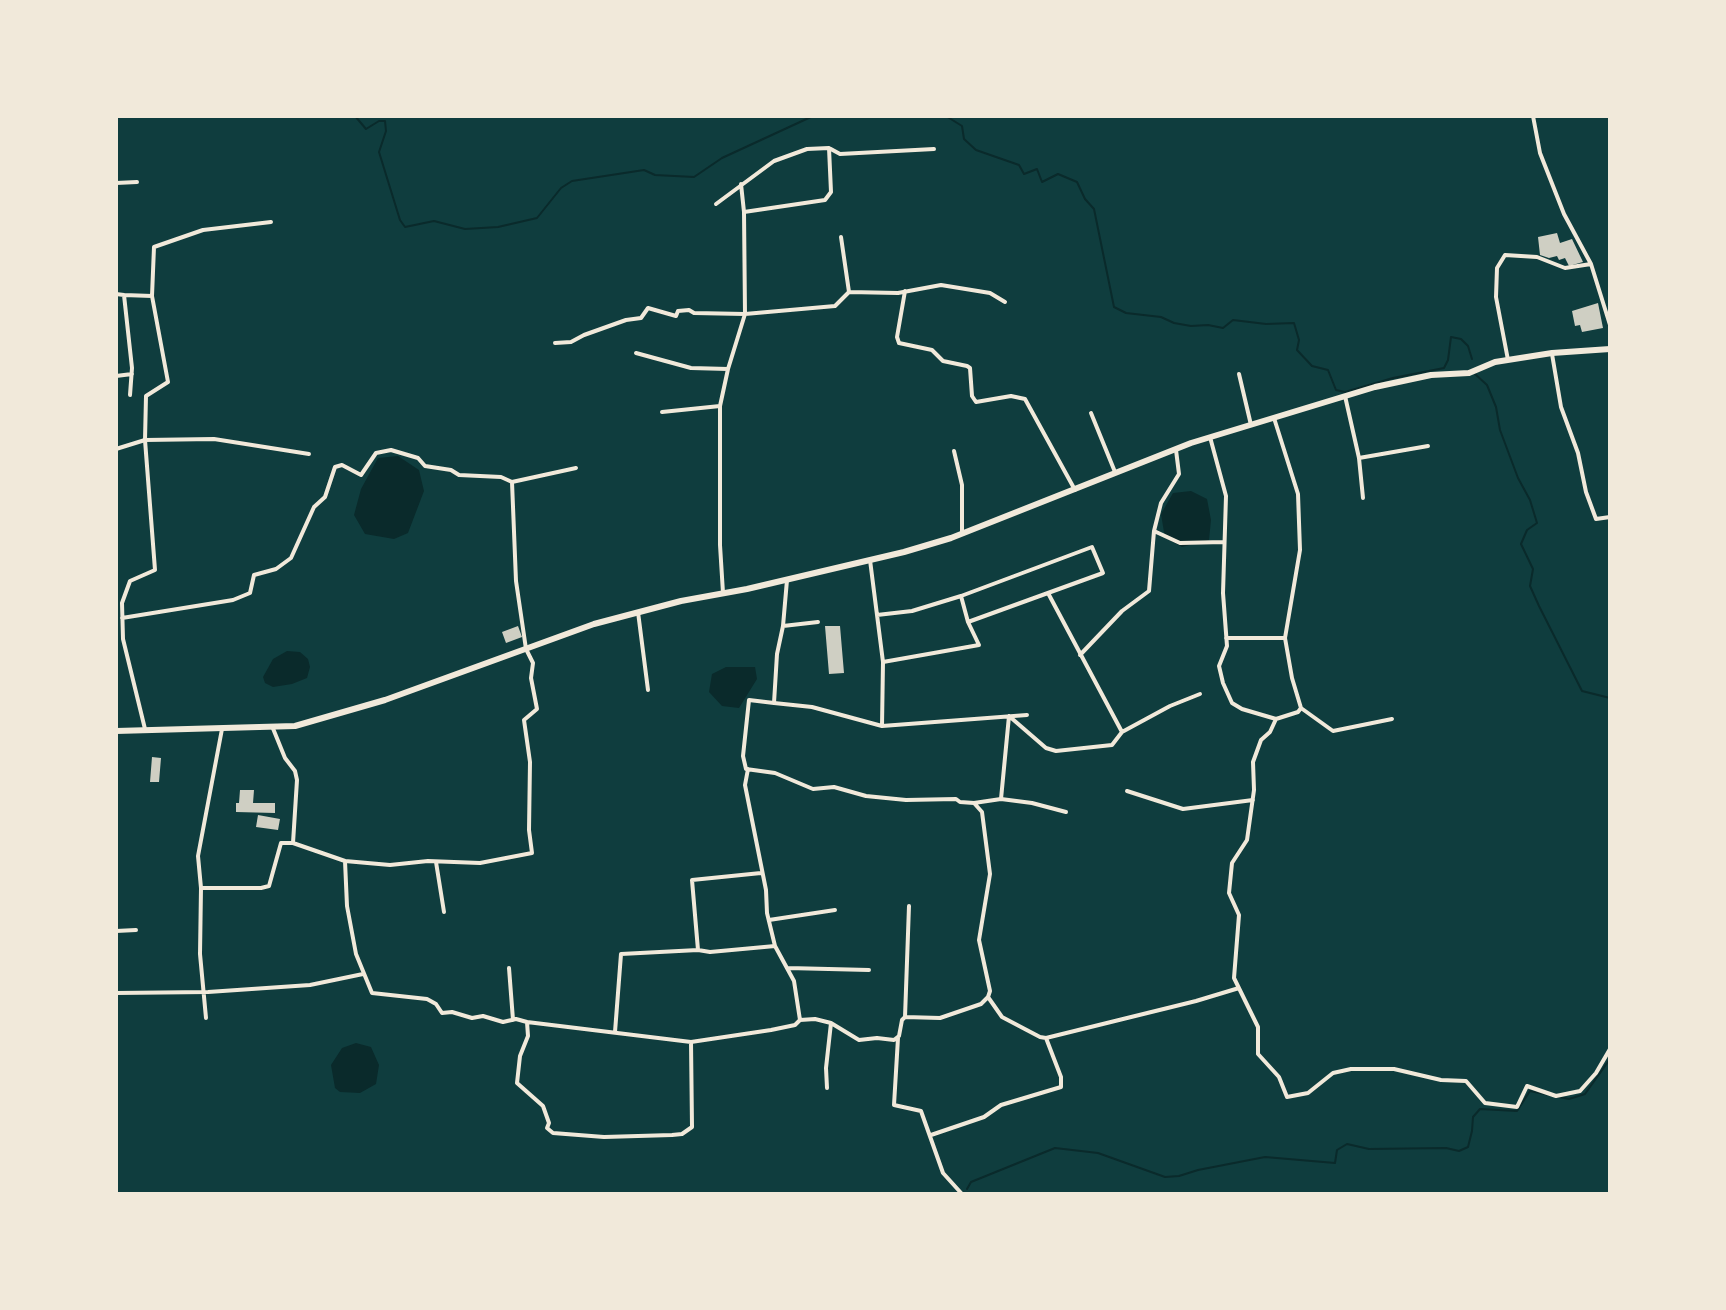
<!DOCTYPE html>
<style>
body{margin:0}
#map{position:relative;width:1726px;height:1310px;overflow:hidden;background:#0f3d3e;font-family:Bitter,serif}
canvas{display:block}
.frame{position:absolute;inset:0;border:118px solid #f1e9da;pointer-events:none}
</style>
<div id="map">
<canvas width="1726" height="1310"></canvas>
<div class="frame"></div>
</div>
<script>
const ctx = document.querySelector('canvas').getContext('2d');
ctx.lineJoin = 'round';
function paint(path, color) { ctx.fillStyle = color; ctx.fill(path, 'evenodd'); }
const toPath = rows => new Path2D(rows.map(r => 'M' + r).join(''));
function strokePath(path, color, width, dash) { ctx.strokeStyle = color; ctx.lineWidth = width; ctx.lineCap = dash ? 'butt' : 'round'; ctx.setLineDash(dash || []); ctx.stroke(path); }
paint(toPath([
 [398,456,419,470,424,491,408,533,394,539,365,534,354,515,361,489,378,458],
 [1191,491,1207,499,1211,520,1209,540,1182,547,1165,538,1161,514,1173,493],
 [287,651,300,652,308,659,310,667,307,678,292,684,273,687,265,683,263,677,273,659],
 [726,667,755,667,757,679,739,708,722,706,709,692,712,674],
 [356,1043,371,1047,379,1065,376,1084,360,1093,340,1092,335,1088,331,1065,342,1048]
]), '#0a2a2b');
strokePath(toPath([
 [355,116,366,129,379,121,385,121,386,131,379,152,400,220,405,227,434,221,465,229,498,227,537,218,561,188,572,181,644,170,655,175,694,177,722,158,813,116],
 [946,116,962,126,964,139,976,150,1019,165,1024,174,1037,169,1042,182,1058,174,1077,182,1085,199,1094,209,1114,307,1126,313,1161,317,1174,323,1191,326,1208,325,1223,328,1233,320,1266,324,1294,323,1299,340,1297,350,1312,366,1328,370,1336,390,1345,392,1393,378,1444,368,1448,360,1451,337,1461,339,1468,346,1472,359],
 [1475,374,1487,385,1496,407,1500,430,1518,478,1530,500,1537,523,1527,530,1521,544,1533,569,1530,586,1539,606,1582,691,1610,698],
 [967,1189,971,1182,1055,1148,1098,1153,1165,1177,1179,1176,1198,1170,1265,1157,1335,1163,1337,1150,1347,1144,1369,1149,1446,1148,1459,1151,1468,1147,1472,1131,1473,1117,1480,1109,1517,1111,1530,1091,1569,1099,1585,1094,1610,1059]
]), '#0a2a2b', 2);
paint(toPath([
 [1557,233,1560,243,1572,239,1583,262,1569,266,1565,258,1559,260,1557,256,1549,258,1540,255,1538,237],
 [1598,303,1603,328,1582,332,1580,325,1575,326,1572,311],
 [518,626,522,637,506,643,502,632],
 [825,626,840,626,844,673,829,674],
 [152,757,161,758,159,782,150,782],
 [240,790,254,790,253,803,275,803,275,813,236,812,236,803,239,803],
 [258,815,280,819,278,830,256,827]
]), '#cfcfc3');
strokePath(toPath([
 [1533,116,1540,153,1564,214,1591,264,1610,325],
 [116,183,137,182],
 [741,184,744,212],
 [716,204,774,161,807,149,829,148,840,154,934,149],
 [905,291,897,337,899,343,932,350,943,361,967,366,970,368,972,396,976,402,1011,396,1025,399,1075,490],
 [849,292,898,293,941,285,990,293,1005,302],
 [116,294,124,295,132,368,130,395],
 [124,295,152,296],
 [555,343,571,342,584,335,626,320,641,318,648,308,676,316,678,311,689,310,694,313,745,314,835,306,849,292,841,237],
 [636,353,691,368,728,369],
 [1552,354,1561,407,1578,453,1586,492,1596,519,1610,517],
 [1508,360,1496,297,1497,268,1505,255,1537,257,1565,268,1591,264],
 [1239,374,1251,425],
 [116,376,132,374],
 [1345,396,1359,458,1363,498],
 [662,412,720,406],
 [1091,413,1115,472],
 [1274,418,1298,494,1300,550,1285,638,1292,678,1301,708,1333,731,1392,719],
 [1210,437,1226,496,1223,593,1227,646,1219,666,1223,683,1232,703,1242,709,1276,719,1270,732,1261,740,1253,762,1254,790,1247,840,1232,863,1229,893,1239,915,1234,978,1258,1027,1258,1054,1279,1077,1287,1097,1308,1093,1333,1073,1351,1069,1394,1069,1441,1080,1466,1081,1485,1103,1517,1107,1527,1086,1556,1096,1580,1091,1596,1073,1610,1049],
 [116,449,145,440,214,439,309,454],
 [954,451,962,485,962,534],
 [1359,458,1428,446],
 [576,468,512,482,516,581,526,649,533,663,531,678,537,709,524,720,530,762,529,830,532,853,480,863,428,861,390,865,345,861,347,906,356,954,372,993,427,999,436,1004,442,1013,452,1012,472,1018,483,1016,503,1022,516,1019,527,1022,528,1036,520,1056,517,1083,543,1106,549,1123,547,1128,553,1133,604,1137,672,1135,682,1134,692,1127,691,1042,771,1030,795,1025,800,1020,815,1019,831,1023,859,1040,877,1038,894,1040,899,1036,902,1020,905,1017,940,1018,981,1004,988,997,990,991,979,940,990,874,982,812,974,803,960,802,956,799,906,800,866,796,834,787,813,789,775,773,746,769,743,756,749,700,774,703],
 [1154,531,1180,543,1224,542],
 [870,560,883,662,979,645,968,622,961,596],
 [787,580,783,626,818,622],
 [723,593,720,545,720,406,728,369,745,314,744,212,825,200,831,192,829,148],
 [1048,593,1122,732,1170,706,1200,694],
 [638,612,648,690],
 [877,615,912,611,961,596,1092,547,1103,573,968,622],
 [122,618,233,600,250,593,254,575,276,569,291,558,314,507,325,497,335,467,342,465,361,475,376,453,391,450,418,458,425,466,451,470,459,475,501,477,512,482],
 [783,626,777,654,774,703,812,707,882,726],
 [1226,638,1285,638],
 [1080,655,1122,611,1149,591,1154,531,1161,503,1179,474,1176,450],
 [883,662,882,726,1027,715],
 [1276,719,1298,712,1301,708],
 [272,726,285,758,295,771,297,780,293,843,345,861],
 [145,729,123,639,122,603,130,581,155,570,145,440,146,396,168,382,152,296,154,247,203,230,271,222],
 [222,729,198,856,201,888,261,888,269,886,281,843,293,843],
 [748,769,745,785,766,890,767,913,775,946,794,981,800,1020],
 [1127,791,1183,809,1253,800],
 [1001,799,1009,716,1046,748,1056,751,1112,745,1122,732],
 [974,803,1001,799,1032,803,1066,812],
 [436,862,444,912],
 [201,888,200,954,206,1018],
 [769,920,835,910],
 [116,931,136,930],
 [698,950,692,880,761,873],
 [509,968,513,1020],
 [788,968,869,970],
 [116,993,208,992,310,985,363,974],
 [988,997,1002,1017,1040,1037,1046,1038,1196,1001,1239,988],
 [905,1017,909,906],
 [527,1022,691,1042],
 [615,1032,621,954,698,950,710,952,775,946],
 [898,1038,894,1105,921,1111,943,1173,962,1194],
 [827,1088,826,1068,831,1023],
 [931,1135,984,1117,1001,1105,1061,1087,1061,1077,1046,1038]
]), '#f1e9da', 4);
strokePath(toPath([
 [116,731,295,726,385,700,594,624,681,601,747,589,904,552,951,538,1191,443,1375,387,1431,375,1469,373,1495,362,1552,353,1610,349]
]), '#f1e9da', 6);
</script>
